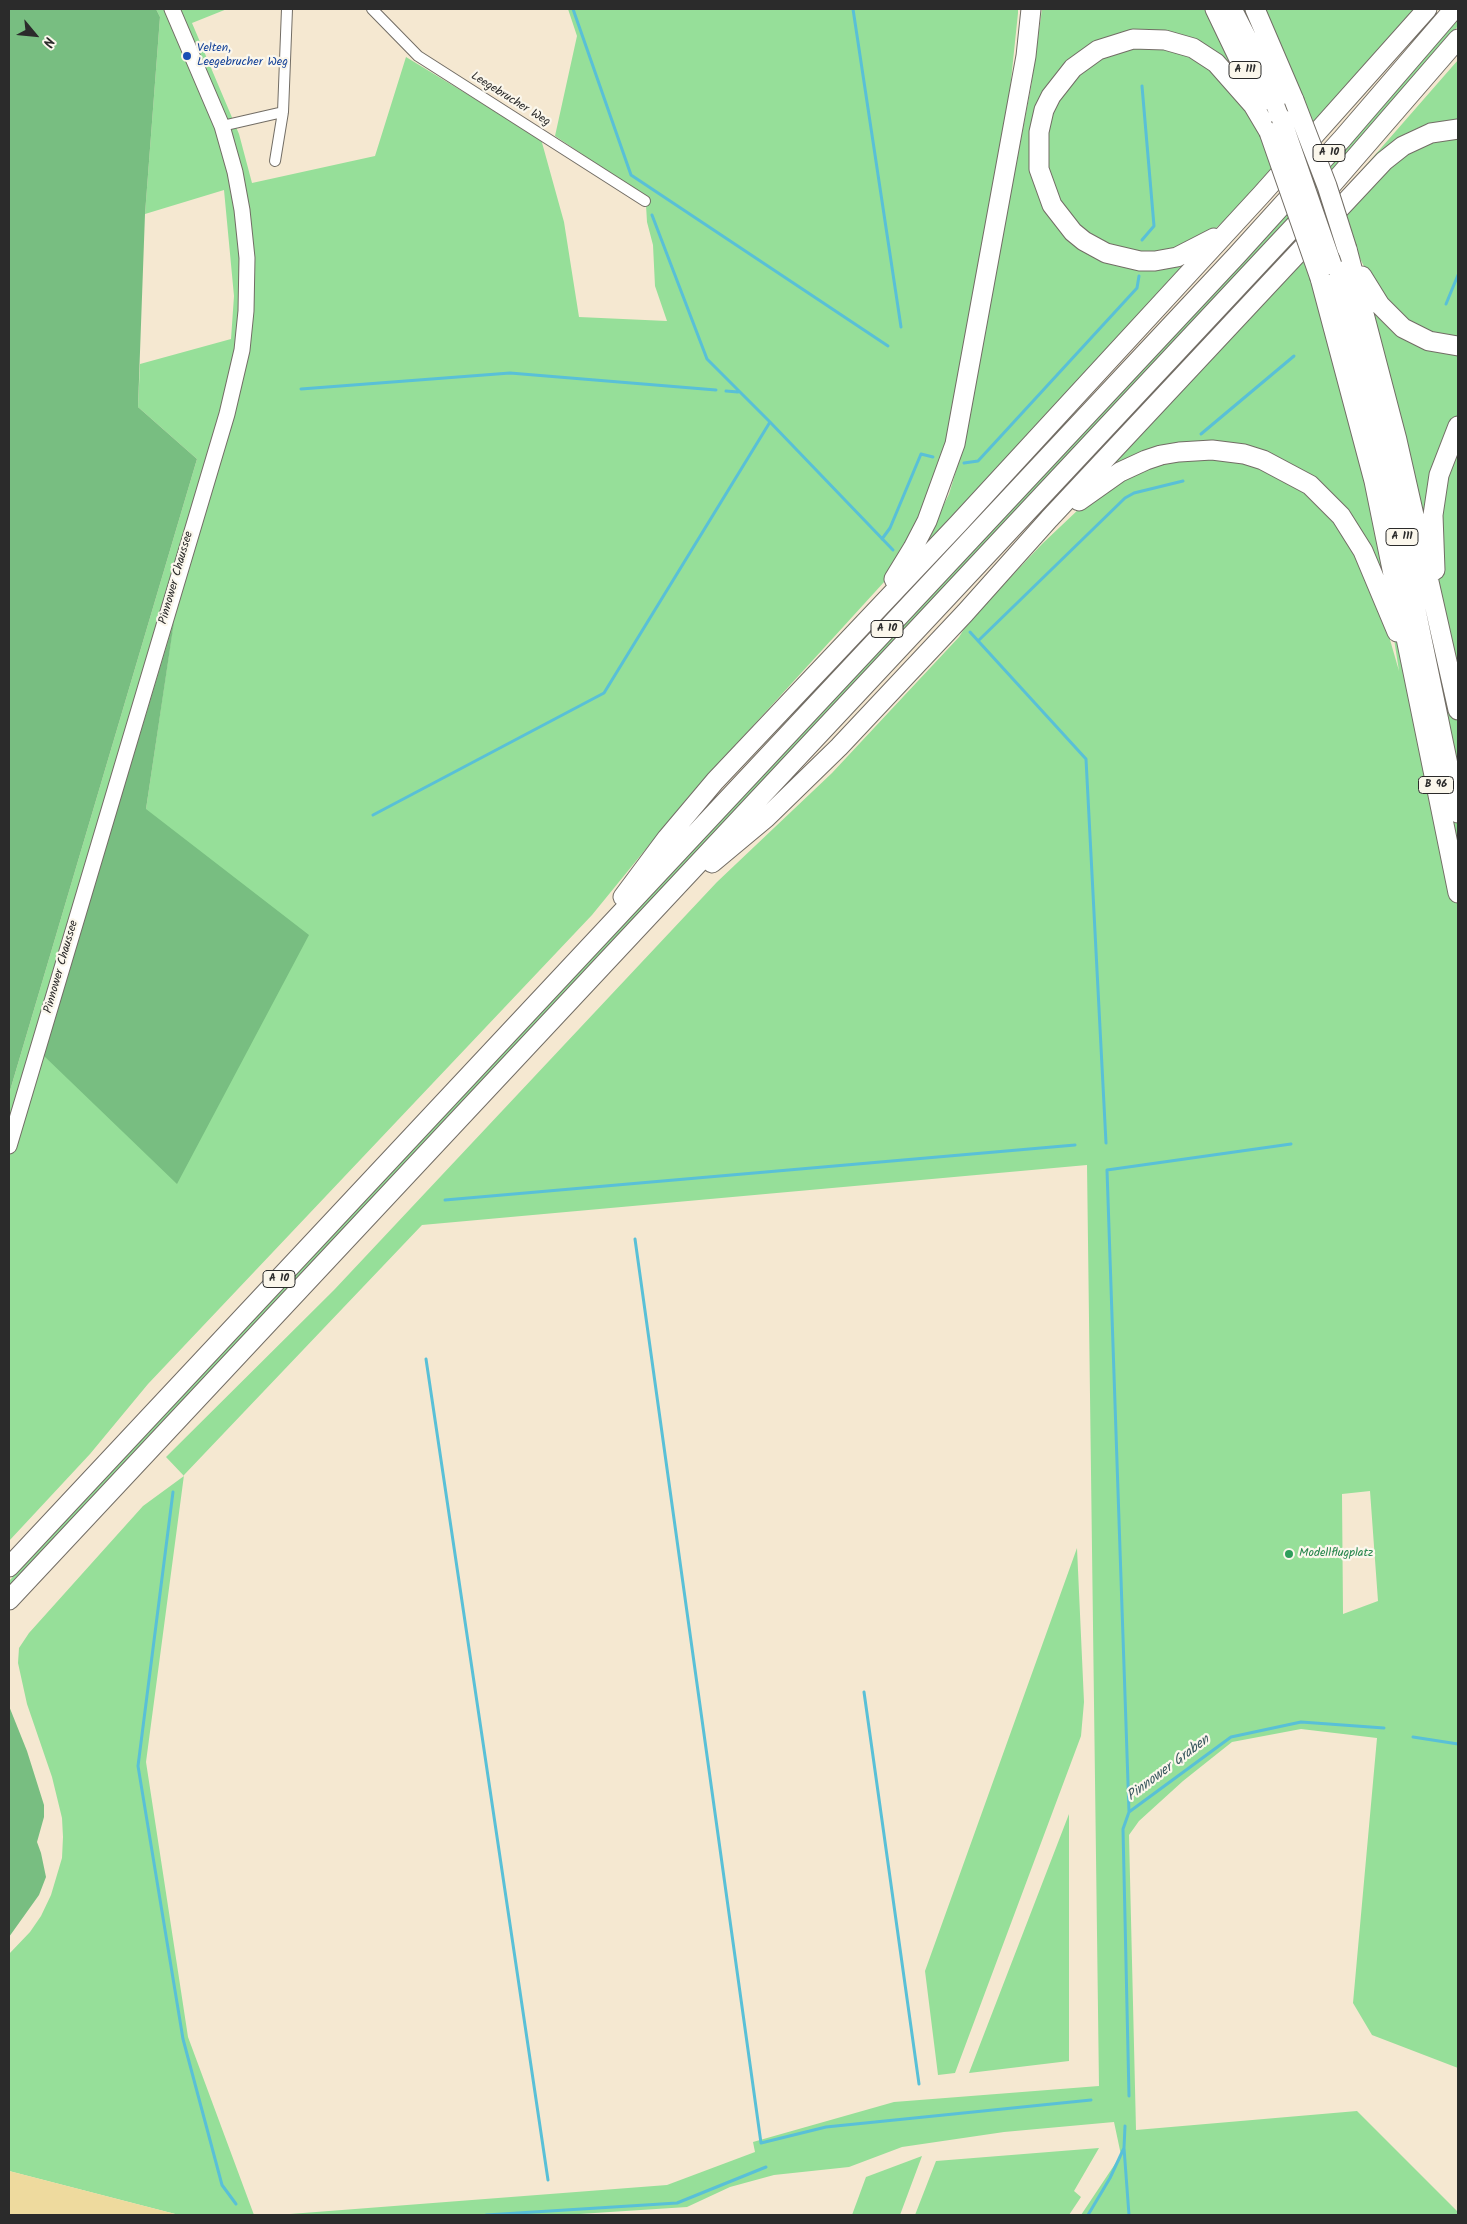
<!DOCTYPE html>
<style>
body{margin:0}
#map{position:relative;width:1467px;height:2224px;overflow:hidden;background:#f5e8d1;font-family:Kalam,sans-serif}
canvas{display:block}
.frame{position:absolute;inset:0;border:10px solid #2b2b2b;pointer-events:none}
.north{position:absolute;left:10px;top:10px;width:50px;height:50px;-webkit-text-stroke:4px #fbf7ec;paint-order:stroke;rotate:118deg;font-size:14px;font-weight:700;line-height:20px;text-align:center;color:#2b2b2b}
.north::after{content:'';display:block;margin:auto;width:18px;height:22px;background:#2b2b2b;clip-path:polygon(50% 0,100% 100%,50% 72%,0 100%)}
</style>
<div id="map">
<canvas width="1467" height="2224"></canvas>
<div class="frame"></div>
<div class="north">N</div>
</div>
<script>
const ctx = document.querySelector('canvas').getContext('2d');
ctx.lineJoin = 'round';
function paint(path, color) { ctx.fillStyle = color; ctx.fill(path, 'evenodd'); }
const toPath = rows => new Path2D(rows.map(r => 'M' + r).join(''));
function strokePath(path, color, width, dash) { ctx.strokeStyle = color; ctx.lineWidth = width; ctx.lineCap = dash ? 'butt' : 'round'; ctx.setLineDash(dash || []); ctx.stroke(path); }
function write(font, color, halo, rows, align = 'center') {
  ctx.font = font + ' Kalam,sans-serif'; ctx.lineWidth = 4.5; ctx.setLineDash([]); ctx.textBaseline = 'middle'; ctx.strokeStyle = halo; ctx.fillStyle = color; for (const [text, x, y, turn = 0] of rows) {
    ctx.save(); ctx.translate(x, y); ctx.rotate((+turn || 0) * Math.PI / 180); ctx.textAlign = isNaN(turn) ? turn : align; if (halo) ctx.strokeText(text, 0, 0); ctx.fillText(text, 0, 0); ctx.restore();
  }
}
paint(toPath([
 [156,9,227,9,192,23,239,134,252,183,375,156,406,57,541,139,564,222,579,317,667,321,655,286,653,245,647,222,646,205,628,185,555,136,577,36,568,9,1018,9,1018,13,1010,90,943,459,927,505,895,570,689,796,592,915,148,1384,90,1454,9,1541,9,1094,197,459,138,407,140,364,231,339,234,296,224,190,145,214,160,17],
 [173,627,146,809,43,1055],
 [1042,9,1416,9,1313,127,1305,105,1267,155,1274,173,1247,201,1209,234,1188,246,1172,252,1136,254,1104,245,1089,236,1065,213,1054,198,1047,181,1044,161,1044,140,1048,121,1058,97,1081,69,1112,52,1131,46,1162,46,1188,53,1208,64,1219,73,1240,99,1234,71,1211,51,1185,38,1161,32,1141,31,1118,35,1093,45,1074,58,1059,74,1047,91,1038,109,1033,127,1031,148,1033,170,1038,188,1046,208,1059,227,1088,251,1125,266,1160,266,1174,263,1207,250,918,558,949,494,960,458,1031,87],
 [1458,16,1458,26,1335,169,9,1589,9,1581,1272,228],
 [1458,60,1458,2068,1372,2035,1353,2003,1377,1738,1301,1729,1232,1742,1183,1781,1139,1821,1129,1835,1136,2130,1357,2111,1458,2212,1458,2215,1081,2215,1121,2155,1114,2122,1004,2132,902,2147,849,2167,774,2175,730,2187,687,2207,564,2215,277,2215,667,2185,755,2152,753,2142,894,2102,1099,2086,1087,1165,422,1225,184,1475,146,1762,188,2037,254,2215,179,2215,9,2171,9,1954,30,1932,41,1916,51,1895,62,1858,63,1837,62,1818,52,1777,27,1704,18,1663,19,1648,29,1633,143,1506,184,1476,166,1457,334,1290,717,882,832,773,959,637,969,621,1042,544,1080,508,1116,481,1153,464,1197,456,1242,460,1288,478,1313,496,1332,515,1347,536,1360,560,1380,605,1399,671,1387,594,1363,538,1347,515,1330,495,1313,481,1291,467,1267,456,1230,446,1205,444,1183,446,1160,450,1131,461,1087,486,1303,255,1312,286,1353,243,1340,203,814,766,805,774,803,773,1291,251],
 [1355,248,1377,293,1386,304,1378,297,1360,264,1370,301,1381,316,1369,302],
 [1370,1491,1378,1601,1343,1614,1342,1494],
 [1077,1548,1084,1702,1081,1736,955,2073,938,2075,925,1971],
 [1069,1814,1069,2061,969,2073],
 [1099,2148,1074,2191,1081,2197,1069,2215,915,2215,936,2161],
 [922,2156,900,2215,852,2215,866,2177]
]), '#96df99');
paint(toPath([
 [9,9,156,9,160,17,145,214,138,407,197,459,9,1094],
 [174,622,146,809,309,935,177,1184,43,1055],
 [9,1706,27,1751,44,1805,44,1817,37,1842,41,1853,46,1877,39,1895,9,1937]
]), '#78be81');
paint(toPath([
 [9,2171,179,2215,9,2215]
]), '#eeda9e');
strokePath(toPath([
 [573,9,631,175,888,346],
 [853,9,901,327],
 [652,215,707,359,770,422,893,550],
 [1142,240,1154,226,1142,86],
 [1446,304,1458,275],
 [301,389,510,373,716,390],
 [726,391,738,392],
 [1201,434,1294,356],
 [964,463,978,461,1137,288,1139,276],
 [882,539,890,528,921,454,933,457],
 [970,632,1086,759,1106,1143],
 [978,641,1125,498,1134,493,1183,481],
 [373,815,604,693,770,422],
 [445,1200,1075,1145],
 [635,1239,761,2143,826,2127,1091,2100],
 [426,1359,548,2180],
 [173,1492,138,1766,183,2039,222,2185,236,2204],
 [864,1692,919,2084],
 [1413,1737,1458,1744],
 [1129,1812,1107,1170,1291,1144],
 [1129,2096,1123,1829,1129,1812,1231,1737,1301,1722,1384,1728],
 [1124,2148,1129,2215],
 [486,2215,677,2203,766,2167],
 [1088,2215,1110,2178,1124,2148,1125,2126]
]), '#59c0d7', 3);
const street = toPath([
 [372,9,418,56,645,201],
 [222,126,283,112],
 [275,161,283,112,287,9]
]);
const secondary = toPath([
 [9,1146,227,414,242,350,246,311,247,258,242,210,235,172,222,126,172,9]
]);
const highway = toPath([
 [1215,9,1260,103],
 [1232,9,1257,58,1281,118],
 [1255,9,1294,100],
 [1214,238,1177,257,1155,261,1140,261,1106,253,1084,241,1073,232,1052,205,1039,169,1039,132,1044,110,1051,96,1073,68,1098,50,1133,39,1165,40,1193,48,1216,63,1253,105,1269,132],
 [1347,249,1397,440,1458,710],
 [1332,265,1365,377,1384,456,1458,813],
 [1362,276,1380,305,1403,328,1429,341,1458,346],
 [1320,278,1374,481,1458,893],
 [1079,501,1120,472,1146,460,1161,455,1179,452,1212,450,1244,454,1263,460,1310,485,1341,516,1363,551,1397,632],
 [1435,570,1433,515,1439,475,1458,426],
 [894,579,913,548,927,521,955,444,1026,56,1031,9],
 [712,863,766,818,839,747,965,613,1049,519,1384,161,1403,146,1431,133,1458,129],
 [623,897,667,838,715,781,958,524,1261,195,1427,9],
 [9,1567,1237,255,1342,139,1454,9],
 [9,1600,1316,203,1458,39]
]);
strokePath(street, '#726d65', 12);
strokePath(secondary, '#726d65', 17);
strokePath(highway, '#726d65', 21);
strokePath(street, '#fff', 10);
strokePath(secondary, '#fff', 15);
strokePath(highway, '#fff', 19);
const highwayBridge = toPath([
 [1294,100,1327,186,1347,249],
 [1281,118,1332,265],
 [1269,132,1320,278]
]);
strokePath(highwayBridge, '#726d65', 21, []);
strokePath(highwayBridge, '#fff', 19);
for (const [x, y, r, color] of [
 [187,56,5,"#1a4fb4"],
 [1289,1554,5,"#2e9e5b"]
]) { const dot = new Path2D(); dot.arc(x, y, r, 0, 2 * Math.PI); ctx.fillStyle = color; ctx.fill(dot); strokePath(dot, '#fbf7ec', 2); }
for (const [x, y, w] of [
 [1245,70,32],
 [1329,153,32],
 [1402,537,32],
 [887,629,32],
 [1436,785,35],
 [279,1279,32]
]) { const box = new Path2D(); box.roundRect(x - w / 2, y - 8.5, w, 17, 4); ctx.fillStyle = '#fbf7ec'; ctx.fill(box); strokePath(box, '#2b2b2b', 1); }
write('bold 11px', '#2b2b2b', null, [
 ["A 111",1245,70],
 ["A 10",1329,153],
 ["A 111",1402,537],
 ["A 10",887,629],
 ["B 96",1436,785],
 ["A 10",279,1279]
]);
write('12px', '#164399', '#fbf7ec', [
 ["Velten,",197,49],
 ["Leegebrucher Weg",197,63]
], 'left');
write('12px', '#2b2b2b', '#fbf7ec', [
 ["Leegebrucher Weg",510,100,32],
 ["Pinnower Chaussee",177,578,-74],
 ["Pinnower Chaussee",62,967,-74]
]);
write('12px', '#27864d', '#fbf7ec', [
 ["Modellflugplatz",1299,1554]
], 'left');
write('italic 14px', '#39585f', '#fbf7ec', [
 ["Pinnower Graben",1169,1769,-37]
]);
</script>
